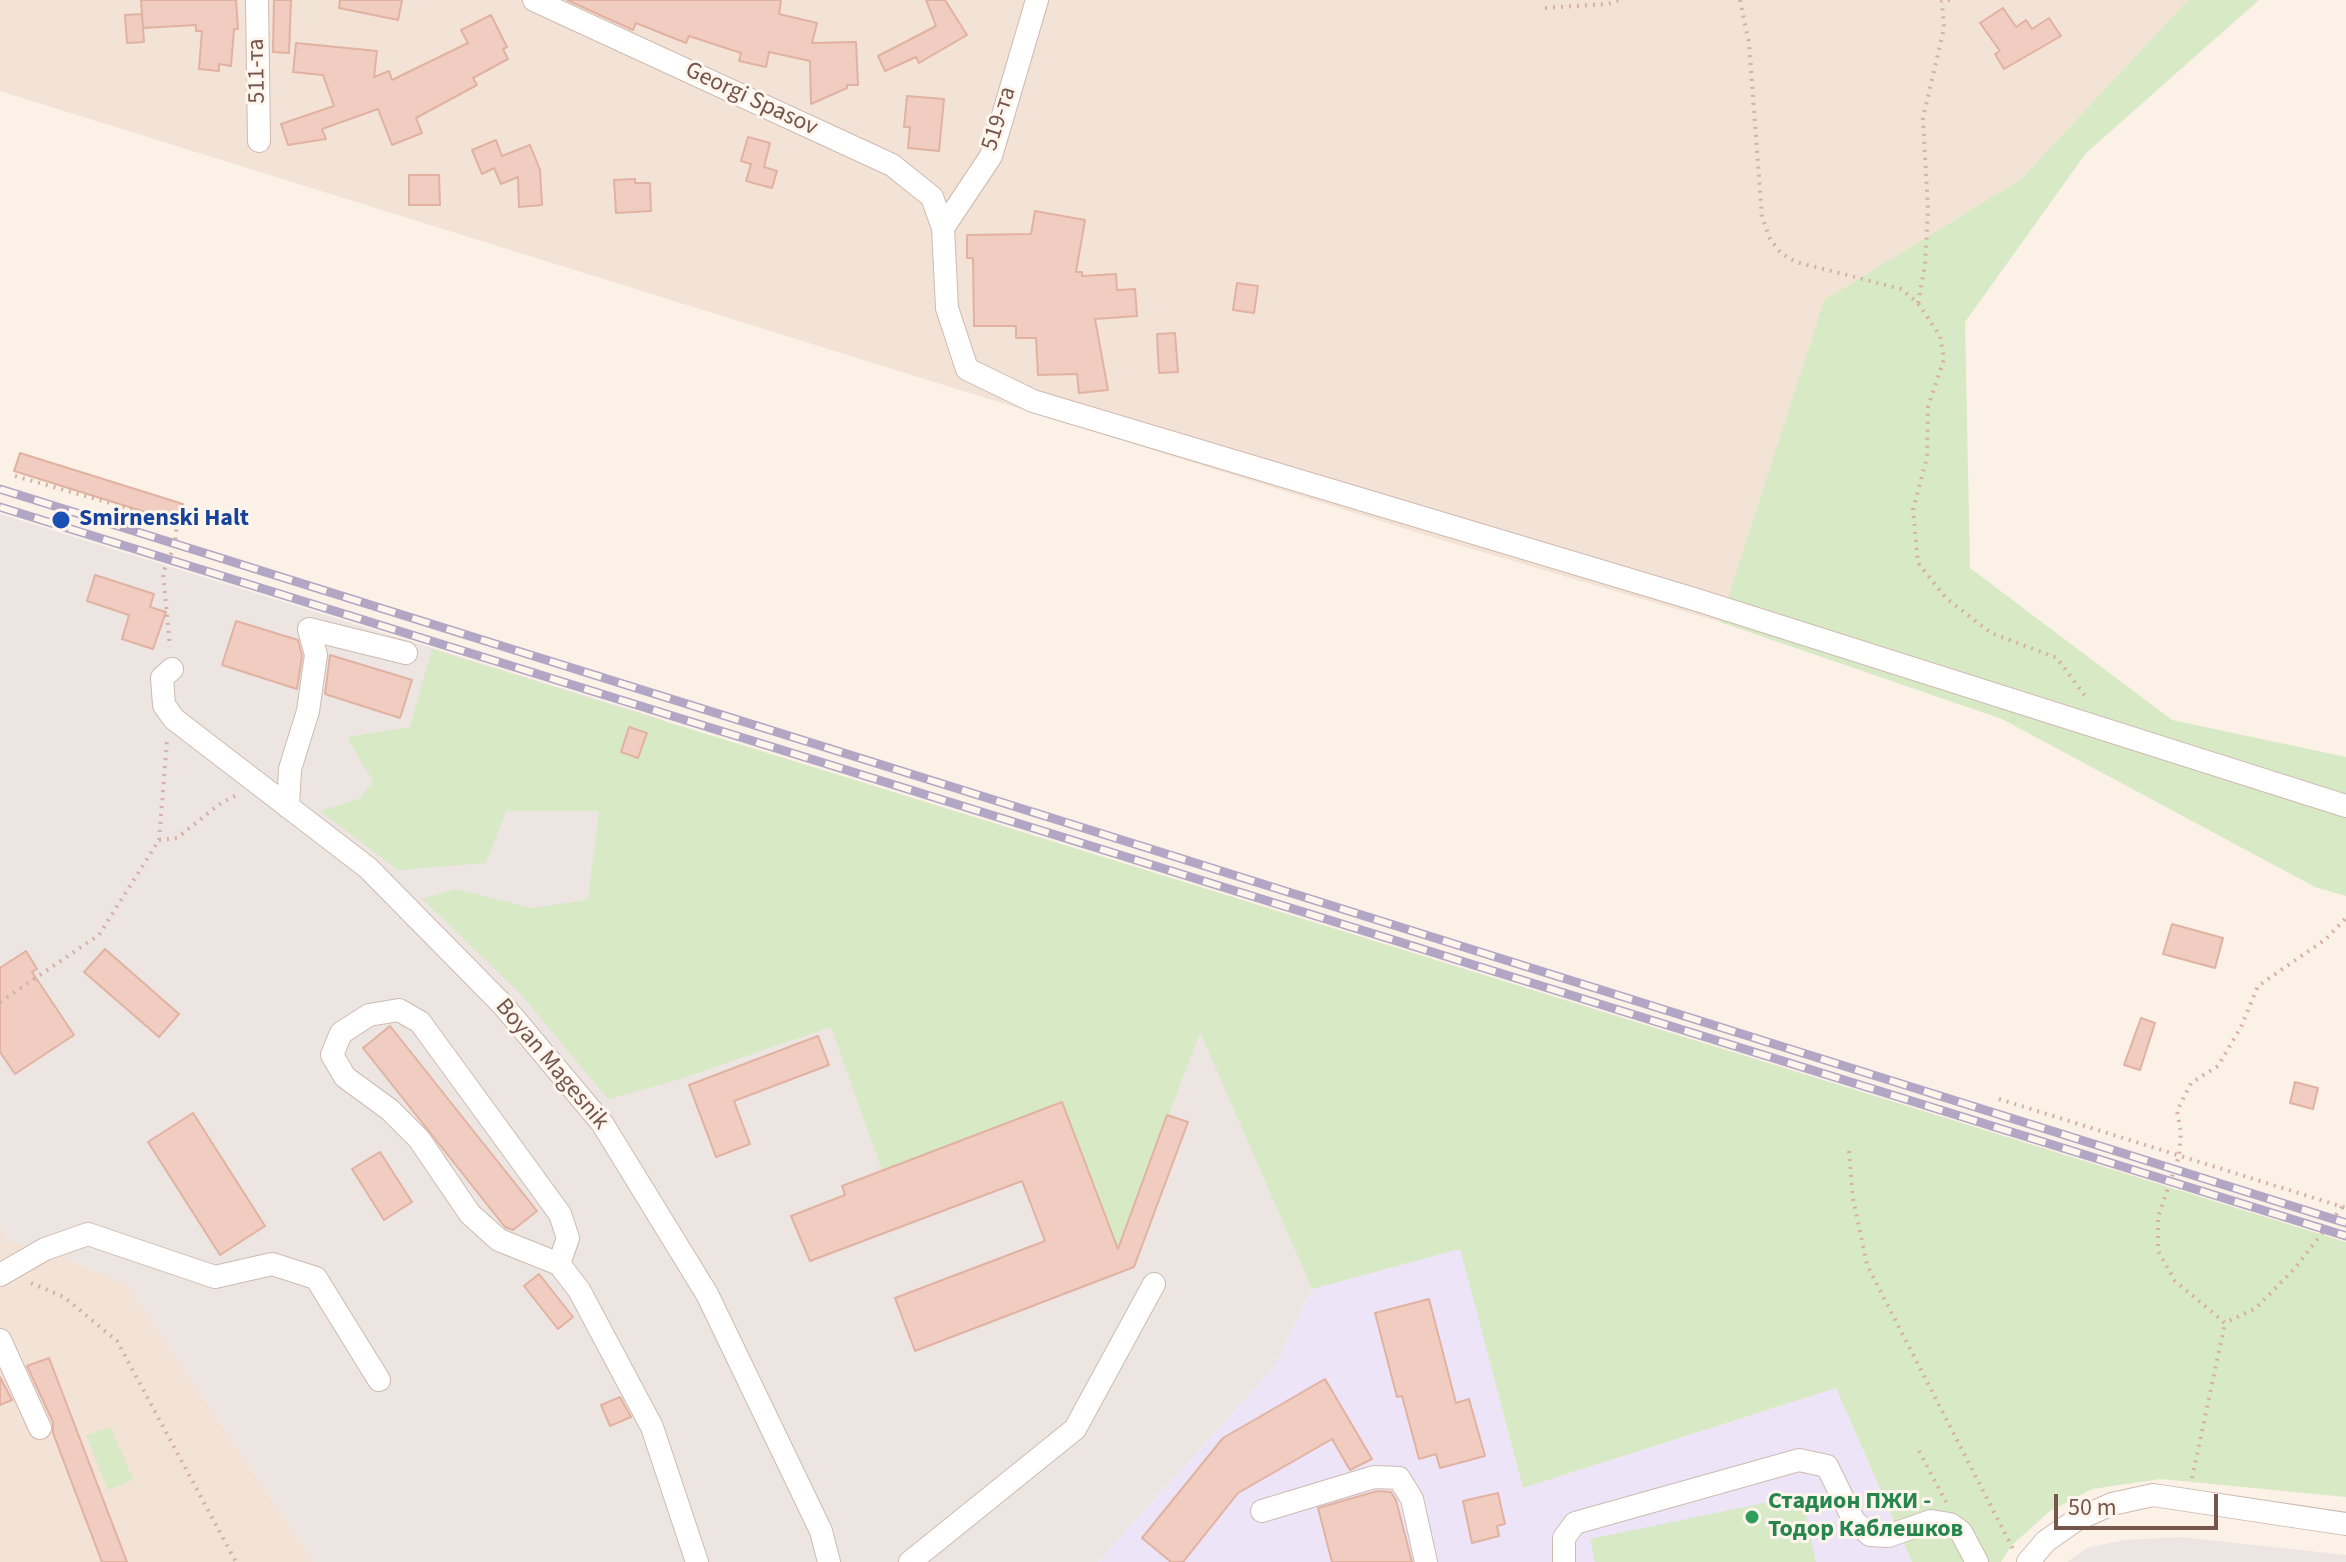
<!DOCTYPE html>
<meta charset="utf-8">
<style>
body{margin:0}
#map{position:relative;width:2346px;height:1562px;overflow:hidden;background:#fbf1e7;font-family:"Source Sans 3",sans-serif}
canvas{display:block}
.scale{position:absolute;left:2054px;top:1494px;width:164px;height:36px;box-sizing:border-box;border:4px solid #74564c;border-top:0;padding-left:10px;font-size:24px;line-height:28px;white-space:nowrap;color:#74564c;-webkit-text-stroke:6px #fef5ed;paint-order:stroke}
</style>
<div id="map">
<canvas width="2346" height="1562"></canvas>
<div class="scale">50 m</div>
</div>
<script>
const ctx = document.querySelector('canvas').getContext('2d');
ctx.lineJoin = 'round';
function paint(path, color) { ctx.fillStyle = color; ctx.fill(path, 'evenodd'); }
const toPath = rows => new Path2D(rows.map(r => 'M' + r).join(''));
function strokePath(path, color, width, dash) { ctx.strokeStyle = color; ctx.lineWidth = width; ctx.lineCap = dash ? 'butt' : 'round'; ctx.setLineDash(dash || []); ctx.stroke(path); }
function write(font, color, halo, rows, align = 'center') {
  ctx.font = font + ' "Source Sans 3",sans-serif'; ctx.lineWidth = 6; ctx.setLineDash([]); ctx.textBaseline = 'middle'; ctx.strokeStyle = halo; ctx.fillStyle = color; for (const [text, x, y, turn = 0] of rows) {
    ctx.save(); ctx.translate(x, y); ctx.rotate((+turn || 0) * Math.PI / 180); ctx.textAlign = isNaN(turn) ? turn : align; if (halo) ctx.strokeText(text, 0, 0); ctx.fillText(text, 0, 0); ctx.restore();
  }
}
paint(toPath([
 [0,0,2188,0,2021,179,1824,300,1720,622,1435,538,0,91],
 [0,1224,6,1241,45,1249,127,1284,314,1562,0,1562]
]), '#f3e2d6');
paint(toPath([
 [0,514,661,719,674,1081,831,1026,882,1171,1062,1102,1118,1247,1200,1031,1312,1289,1274,1367,1098,1562,314,1562,127,1284,45,1249,6,1241,0,1224],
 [2180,1537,2346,1555,2346,1562,2067,1562,2087,1548,2125,1540]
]), '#ece5e1');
paint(toPath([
 [1460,1248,1523,1488,1836,1388,1912,1562,1098,1562,1274,1367,1312,1289]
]), '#eee4f8');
paint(toPath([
 [2188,0,2259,0,2086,153,1965,322,1970,568,2172,720,2346,757,2346,896,2315,887,2002,719,1720,622,1824,300,2021,179],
 [432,649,2346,1242,2346,1497,2161,1479,2092,1489,2050,1511,2011,1546,2001,1562,1912,1562,1836,1388,1523,1488,1460,1249,1312,1289,1200,1032,1118,1249,1062,1102,882,1171,831,1027,674,1081,608,1099,521,994,422,899,455,889,531,908,588,900,599,811,506,811,486,863,398,870,320,811,359,799,373,782,347,737,410,727],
 [111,1427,133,1480,108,1490,86,1435],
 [1802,1495,1816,1562,1595,1562,1590,1539]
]), '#d8e9c6');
const building = toPath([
 [141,0,236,0,238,29,234,29,231,66,219,64,219,71,199,69,202,31,196,31,196,25,143,28,141,0],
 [274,0,291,0,289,53,273,52,274,0],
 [340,0,402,0,398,20,339,8,340,0],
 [567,0,781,0,779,14,817,23,812,43,856,42,858,85,847,85,847,88,811,104,810,61,769,52,766,67,739,61,741,53,689,36,686,43,636,23,633,30,567,0],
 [926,0,945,0,967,35,919,63,916,57,885,71,878,56,936,26,926,0],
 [2003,8,2016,27,2026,20,2032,29,2049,18,2061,36,2004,69,1995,54,2000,51,1980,23,2003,8],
 [142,14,144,42,127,43,125,15,142,14],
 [491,15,507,47,503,49,508,59,473,78,477,85,416,118,422,133,392,145,378,109,322,129,326,139,288,145,281,124,334,106,323,75,293,72,296,43,377,51,374,77,389,71,392,80,468,43,461,30,491,15],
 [907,96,944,99,939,151,908,148,910,127,904,127,907,96],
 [748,137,770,143,764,167,777,171,772,188,746,181,751,164,741,161,748,137],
 [496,140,502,156,530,145,540,170,542,205,519,207,518,177,501,184,494,168,482,174,472,150,496,140],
 [409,175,439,175,440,205,409,205,409,175],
 [635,179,635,183,650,183,651,211,616,213,614,180,635,179],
 [1035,211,1085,220,1076,272,1082,272,1082,276,1116,274,1117,290,1135,289,1137,316,1095,319,1108,390,1079,393,1077,374,1038,375,1036,338,1016,338,1016,326,974,326,973,258,967,258,967,235,1031,234,1035,211],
 [1237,283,1258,286,1254,313,1233,310,1237,283],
 [1175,333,1178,372,1159,373,1157,334,1175,333],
 [20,453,183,504,177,522,14,471,20,453],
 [95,575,154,594,150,607,166,612,153,649,122,639,129,615,87,601,95,575],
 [236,621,298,640,302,656,297,689,222,665,236,621],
 [330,655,412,680,400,718,325,694,330,655],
 [629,727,647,733,638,758,621,752,629,727],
 [2172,924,2223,938,2215,968,2163,954,2172,924],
 [105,949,179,1014,159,1037,84,972,105,949],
 [26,951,37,969,32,972,74,1035,15,1074,0,1052,0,968,26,951],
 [2141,1018,2155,1023,2140,1070,2124,1065,2141,1018],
 [390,1026,537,1211,513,1230,505,1227,363,1048,390,1026],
 [818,1036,829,1065,734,1101,750,1144,716,1157,689,1085,818,1036],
 [2295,1082,2318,1088,2313,1109,2290,1103,2295,1082],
 [1062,1102,1118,1249,1167,1115,1188,1122,1134,1267,915,1351,895,1298,1045,1241,1022,1181,810,1261,791,1216,845,1195,842,1186,1062,1102],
 [193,1113,265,1226,220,1255,148,1142,193,1113],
 [380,1152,412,1202,384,1220,352,1169,380,1152],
 [539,1274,573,1317,558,1329,524,1286,539,1274],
 [1429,1299,1456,1403,1469,1399,1485,1456,1440,1468,1436,1454,1419,1459,1402,1396,1397,1397,1375,1313,1429,1299],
 [49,1358,127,1562,102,1562,53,1433,53,1422,27,1366,49,1358],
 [0,1377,12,1400,0,1405,0,1377],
 [1325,1379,1372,1459,1350,1470,1332,1439,1238,1493,1183,1562,1171,1562,1142,1538,1223,1438,1325,1379],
 [620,1397,631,1417,610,1426,601,1405,620,1397],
 [1377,1491,1391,1492,1396,1500,1412,1562,1332,1562,1318,1508,1377,1491],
 [1498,1493,1505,1524,1497,1526,1499,1536,1472,1543,1463,1501,1498,1493]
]);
paint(building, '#f0cdc0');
strokePath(building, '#e1b2a1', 2);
const minor = toPath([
 [257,0,259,141],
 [534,0,892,165,932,197,943,228,947,308,967,369,1033,401,1694,599,2346,806],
 [943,228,991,156,1037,0],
 [172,669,162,678,164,705,174,719,368,868,502,1004,602,1123,707,1294,821,1531,829,1562],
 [288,807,290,769,308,711,316,655,309,629,406,653],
 [559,1264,568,1238,560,1214,420,1022,399,1010,369,1015,341,1033,332,1055,345,1077,390,1110,419,1139,470,1214,499,1240,559,1264,579,1290,652,1427,697,1562],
 [0,1275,45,1249,88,1234,215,1277,272,1264,316,1278,379,1380],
 [0,1340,40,1428],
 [1262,1511,1374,1477,1399,1478,1412,1499,1426,1562],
 [910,1562,1075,1429,1154,1284],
 [1564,1562,1564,1538,1575,1523,1799,1460,1827,1466,1854,1521,1870,1535,1888,1536,1931,1521,1950,1524,1961,1532,1977,1562],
 [2028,1562,2046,1541,2076,1520,2112,1504,2153,1495,2346,1524]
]);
strokePath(minor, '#cfbab0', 24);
strokePath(toPath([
 [1740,0,1749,43,1762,217,1770,239,1781,253,1796,262,1901,289,1918,303,1940,336,1944,359,1928,407,1927,457,1913,510,1918,563,1946,598,1991,633,2057,658,2088,700],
 [1940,0,1952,0],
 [1545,8,1608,4,1619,0],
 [1918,303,1925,265,1928,210,1923,118,1944,28,1942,2],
 [15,476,177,522,175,544,163,573,170,647],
 [159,840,177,838,221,803,239,794],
 [0,1002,99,935,159,840,167,741],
 [1999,1099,2346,1208],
 [1849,1151,1853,1198,1867,1265,2013,1549],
 [2342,1207,2296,1267,2256,1308,2225,1323,2175,1281,2158,1251,2158,1217,2179,1156,2181,1132,2177,1111,2191,1083,2218,1066,2241,1027,2258,986,2326,939,2346,918],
 [31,1283,64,1297,117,1341,236,1562],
 [1919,1451,1946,1502],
 [2192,1478,2225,1323]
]), '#d5b0a3', 4, [2, 6]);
strokePath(minor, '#fff', 22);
const rail = toPath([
 [0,489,2346,1223],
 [0,507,2346,1236]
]);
strokePath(rail, '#b3a6c5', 9);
strokePath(rail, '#fef5ed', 6, [18]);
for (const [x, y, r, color] of [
 [61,520,10,"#1a4fb4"],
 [1752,1517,8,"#2e9e5b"]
]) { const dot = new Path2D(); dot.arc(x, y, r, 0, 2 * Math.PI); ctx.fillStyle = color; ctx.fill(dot); strokePath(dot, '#fef5ed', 3); }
write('24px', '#74564c', '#fef5ed', [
 ["511-та",258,71,-91],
 ["Georgi Spasov",751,100,25],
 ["519-та",1000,119,-72],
 ["Boyan Magesnik",551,1065,50]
]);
write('bold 24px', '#164399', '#fef5ed', [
 ["Smirnenski Halt",79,520]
], 'left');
write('bold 24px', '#27864d', '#fef5ed', [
 ["Стадион ПЖИ -",1768,1503],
 ["Тодор Каблешков",1768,1531]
], 'left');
</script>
